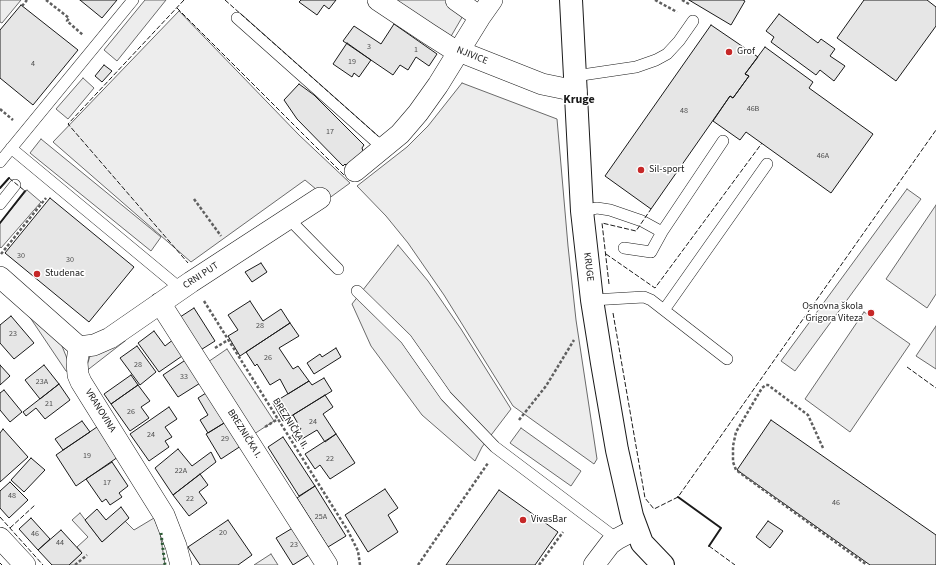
<!DOCTYPE html>
<meta charset="utf-8">
<style>
body{margin:0}
canvas{display:block;background:#fff}
</style>
<canvas width="936" height="565"></canvas>
<script>
const ctx = document.querySelector('canvas').getContext('2d');
ctx.lineJoin = 'round';
function paint(path, color) { ctx.fillStyle = color; ctx.fill(path, 'evenodd'); }
const toPath = rows => new Path2D(rows.map(r => 'M' + r).join(''));
function strokePath(path, color, width, dash) { ctx.strokeStyle = color; ctx.lineWidth = width; ctx.lineCap = dash ? 'butt' : 'round'; ctx.setLineDash(dash || []); ctx.stroke(path); }
function write(font, color, halo, rows, align = 'center') {
  ctx.font = font + ' "Source Sans 3",sans-serif'; ctx.lineWidth = 3; ctx.setLineDash([]); ctx.textBaseline = 'middle'; ctx.strokeStyle = halo; ctx.fillStyle = color; for (const [text, x, y, turn = 0] of rows) {
    ctx.save(); ctx.translate(x, y); ctx.rotate((+turn || 0) * Math.PI / 180); ctx.textAlign = isNaN(turn) ? turn : align; if (halo) ctx.strokeText(text, 0, 0); ctx.fillText(text, 0, 0); ctx.restore();
  }
}
const built = toPath([
 [0,0,21,0,2,23,0,22,0,0],
 [145,0,166,0,117,61,104,50,145,0],
 [396,0,445,0,464,14,450,38,396,0],
 [179,11,299,135,350,183,328,199,305,180,191,262,53,142,179,11],
 [83,78,94,88,68,119,56,109,83,78],
 [462,83,557,119,568,246,576,320,597,459,594,464,513,406,444,295,408,243,386,216,357,186,407,147,428,126,462,83],
 [41,139,161,237,151,251,30,153,41,139],
 [907,189,921,199,795,371,781,361,907,189],
 [27,190,41,202,1,248,0,247,0,223,27,190],
 [936,205,936,294,927,308,886,279,936,205],
 [398,245,428,281,461,329,511,409,482,447,475,461,422,415,371,346,352,304,398,245],
 [23,307,62,346,68,361,69,372,66,371,23,307],
 [864,312,910,344,850,432,805,399,864,312],
 [936,326,936,369,916,356,936,326],
 [125,341,85,372,90,356,93,354,125,341],
 [227,349,274,421,251,436,205,364,227,349],
 [521,428,581,471,571,486,510,443,521,428],
 [80,513,102,542,125,521,134,530,154,518,160,532,165,565,69,565,82,553,77,547,88,537,72,520,80,513],
 [271,554,278,565,254,565,271,554]
]);
paint(built, '#ededed');
strokePath(built, '#6a6a6a', 1);
const building = toPath([
 [80,0,117,0,102,18,80,0],
 [301,0,336,0,329,9,324,5,317,15,299,2,301,0],
 [689,0,743,0,745,1,731,25,689,0],
 [864,0,927,0,936,7,936,26,896,81,837,38,864,0],
 [21,5,78,50,33,105,0,78,0,30,21,5],
 [779,14,818,43,821,39,835,49,830,56,845,66,834,81,820,70,816,75,771,42,774,37,766,31,779,14],
 [394,24,437,54,429,66,416,57,408,70,400,65,393,75,343,41,354,26,381,44,394,24],
 [711,25,758,57,745,74,749,76,733,98,730,96,651,209,605,176,711,25],
 [347,43,371,60,359,77,354,73,352,77,333,64,347,43],
 [765,47,813,82,809,88,873,134,831,193,746,132,740,140,713,121,730,96,733,98,749,76,745,74,765,47],
 [104,65,112,71,102,82,95,76,104,65],
 [299,84,314,95,364,145,362,148,363,151,349,168,345,164,343,166,297,119,284,100,299,84],
 [50,198,134,267,89,322,5,253,50,198],
 [261,263,267,272,252,282,245,272,261,263],
 [250,301,263,321,281,309,290,323,240,356,228,336,238,330,228,315,250,301],
 [194,308,215,341,199,351,177,319,194,308],
 [11,316,34,343,14,359,0,343,0,325,11,316],
 [290,323,299,336,279,348,293,369,298,366,309,381,288,394,280,379,270,385,257,364,255,366,246,352,290,323],
 [154,331,165,346,174,339,185,354,159,372,138,343,154,331],
 [137,346,156,372,140,385,120,358,137,346],
 [336,348,341,357,314,374,307,363,320,354,322,357,336,348],
 [190,357,205,380,178,397,163,375,190,357],
 [0,365,10,376,0,385,0,365],
 [44,365,59,384,40,399,25,380,44,365],
 [131,375,138,385,111,404,104,394,131,375],
 [324,378,332,391,283,421,273,403,309,381,312,385,324,378],
 [59,384,70,400,45,419,36,408,26,416,23,412,59,384],
 [138,385,150,401,141,407,149,418,130,431,111,404,138,385],
 [4,390,22,412,10,422,0,410,0,393,4,390],
 [211,390,229,420,208,433,200,420,208,415,198,398,211,390],
 [325,395,333,407,323,414,336,434,325,442,317,430,297,442,292,435,301,429,293,415,325,395],
 [169,407,177,419,165,427,172,437,165,441,169,447,149,461,130,434,169,407],
 [229,420,244,444,221,459,206,434,229,420],
 [771,420,936,535,936,565,870,565,737,470,771,420],
 [82,421,90,432,63,450,55,439,82,421],
 [97,427,118,457,76,486,56,455,97,427],
 [3,429,28,457,0,482,0,433,3,429],
 [336,434,355,463,330,479,320,465,315,469,305,454,336,434],
 [283,437,315,486,299,496,268,447,283,437],
 [178,449,192,466,211,452,216,462,173,495,155,468,178,449],
 [31,458,45,470,24,492,11,480,31,458],
 [112,462,128,486,119,493,122,497,110,505,106,499,102,502,86,479,112,462],
 [200,474,208,485,199,492,207,503,189,516,173,495,200,474],
 [10,482,28,500,9,518,0,508,0,491,10,482],
 [315,486,346,536,328,547,297,498,315,486],
 [385,489,398,508,388,515,398,532,368,552,345,515,385,489],
 [499,490,558,532,535,565,446,565,499,490],
 [121,507,129,518,102,542,85,520,97,509,106,520,121,507],
 [31,518,50,539,38,550,19,529,31,518],
 [228,520,252,555,238,565,200,565,188,547,228,520],
 [768,521,783,531,770,548,756,537,768,521],
 [296,526,312,553,293,565,276,538,296,526],
 [61,530,82,553,69,565,52,565,38,550,61,530]
]);
paint(building, '#e6e6e6');
strokePath(building, '#1a1a1a', 1);
const service = toPath([
 [237,18,383,148],
 [575,76,636,67,656,60,667,54,679,41,693,21],
 [11,148,181,289],
 [0,162,133,0],
 [0,204,15,185],
 [582,211,597,208,610,210,642,221,662,232,723,141],
 [289,219,338,269],
 [624,248,651,252,662,232],
 [357,291,406,339,446,396,495,447,617,539],
 [592,300,644,297,651,300,727,359],
 [664,310,767,164]
]);
const minor = toPath([
 [378,0,429,34,451,48,542,84,576,91],
 [456,0,480,17],
 [355,171,400,134,418,113,438,85,480,17,492,0],
 [0,277,79,347],
 [160,303,327,565],
 [79,347,94,345,110,338,191,282,320,198],
 [79,347,77,362,78,375,81,382,164,515,176,546,181,565],
 [0,538,25,565],
 [594,565,610,544,617,539,636,529]
]);
const tertiary = toPath([
 [571,0,582,211,592,300,602,363,617,450,632,516,642,543,663,565]
]);
strokePath(service, '#1a1a1a', 12);
strokePath(minor, '#1a1a1a', 22);
strokePath(tertiary, '#1a1a1a', 24);
strokePath(toPath([
 [46,0,69,18,67,21,83,35],
 [655,0,677,12],
 [682,0,689,4],
 [22,6,27,0],
 [0,109,13,120],
 [194,199,221,236],
 [1,254,46,198],
 [204,301,348,531,358,551,360,565],
 [215,348,228,340],
 [519,420,546,386,574,340],
 [265,427,278,419],
 [823,448,808,415,768,385,766,385,762,388,736,432,733,446,733,462,736,470,867,565],
 [75,565,87,555],
 [418,565,488,463],
 [539,565,563,532]
]), '#5f5f5f', 2.5, [3, 2]);
strokePath(service, '#fff', 11);
strokePath(minor, '#fff', 21);
strokePath(tertiary, '#fff', 22);
strokePath(toPath([
 [161,533,165,565]
]), '#2b5a34', 3, [2, 3]);
strokePath(toPath([
 [184,0,68,124,188,263],
 [225,0,378,136],
 [177,8,345,176],
 [9,178,25,191],
 [606,254,655,288,762,143],
 [609,284,602,223,636,231,651,209],
 [613,313,645,498,654,509,678,497,936,130],
 [907,367,936,388],
 [0,517,43,565],
 [10,528,35,505],
 [709,546,735,565],
 [0,563,2,565]
]), '#1a1a1a', 1, [5, 2]);
strokePath(toPath([
 [0,188,9,178],
 [0,223,25,191],
 [678,497,721,528,709,546]
]), '#1a1a1a', 2);
for (const [x, y, r, color] of [
 [729,52,4,"#c62828"],
 [641,170,4,"#c62828"],
 [37,274,4,"#c62828"],
 [871,313,4,"#c62828"],
 [523,520,4,"#c62828"]
]) { const dot = new Path2D(); dot.arc(x, y, r, 0, 2 * Math.PI); ctx.fillStyle = color; ctx.fill(dot); strokePath(dot, '#fff', 1.5); }
write('8px', '#4d4d4d', null, [
 ["3",369,47],
 ["1",416,50],
 ["19",352,62],
 ["4",33,64],
 ["46B",753,109],
 ["48",684,111],
 ["17",330,132],
 ["46A",823,156],
 ["30",21,256],
 ["30",70,260],
 ["28",260,326],
 ["23",13,334],
 ["26",268,358],
 ["28",138,365],
 ["33",184,377],
 ["23A",42,382],
 ["21",49,404],
 ["26",131,412],
 ["24",313,422],
 ["24",151,435],
 ["29",225,439],
 ["19",87,456],
 ["22",330,459],
 ["22A",181,471],
 ["17",107,483],
 ["48",12,496],
 ["22",190,499],
 ["46",836,503],
 ["25A",321,517],
 ["20",223,533],
 ["46",35,534],
 ["44",60,543],
 ["23",294,545]
]);
write('10px', '#1a1a1a', '#fff', [
 ["Grof",737,52],
 ["Sil-sport",649,170],
 ["Studenac",45,274],
 ["Osnovna škola",863,307,"right"],
 ["Grigora Viteza",863,319,"right"],
 ["VivasBar",531,520]
], 'left');
write('10px', '#1a1a1a', '#fff', [
 ["NJIVICE",472,56,22],
 ["KRUGE",588,267,83],
 ["CRNI PUT",201,276,-33],
 ["VRANOVINA",100,411,58],
 ["BREZNIČKA II.",290,424,58],
 ["BREZNIČKA I.",244,434,58]
]);
write('bold 12px', '#1a1a1a', '#fff', [
 ["Kruge",579,100]
]);
</script>
